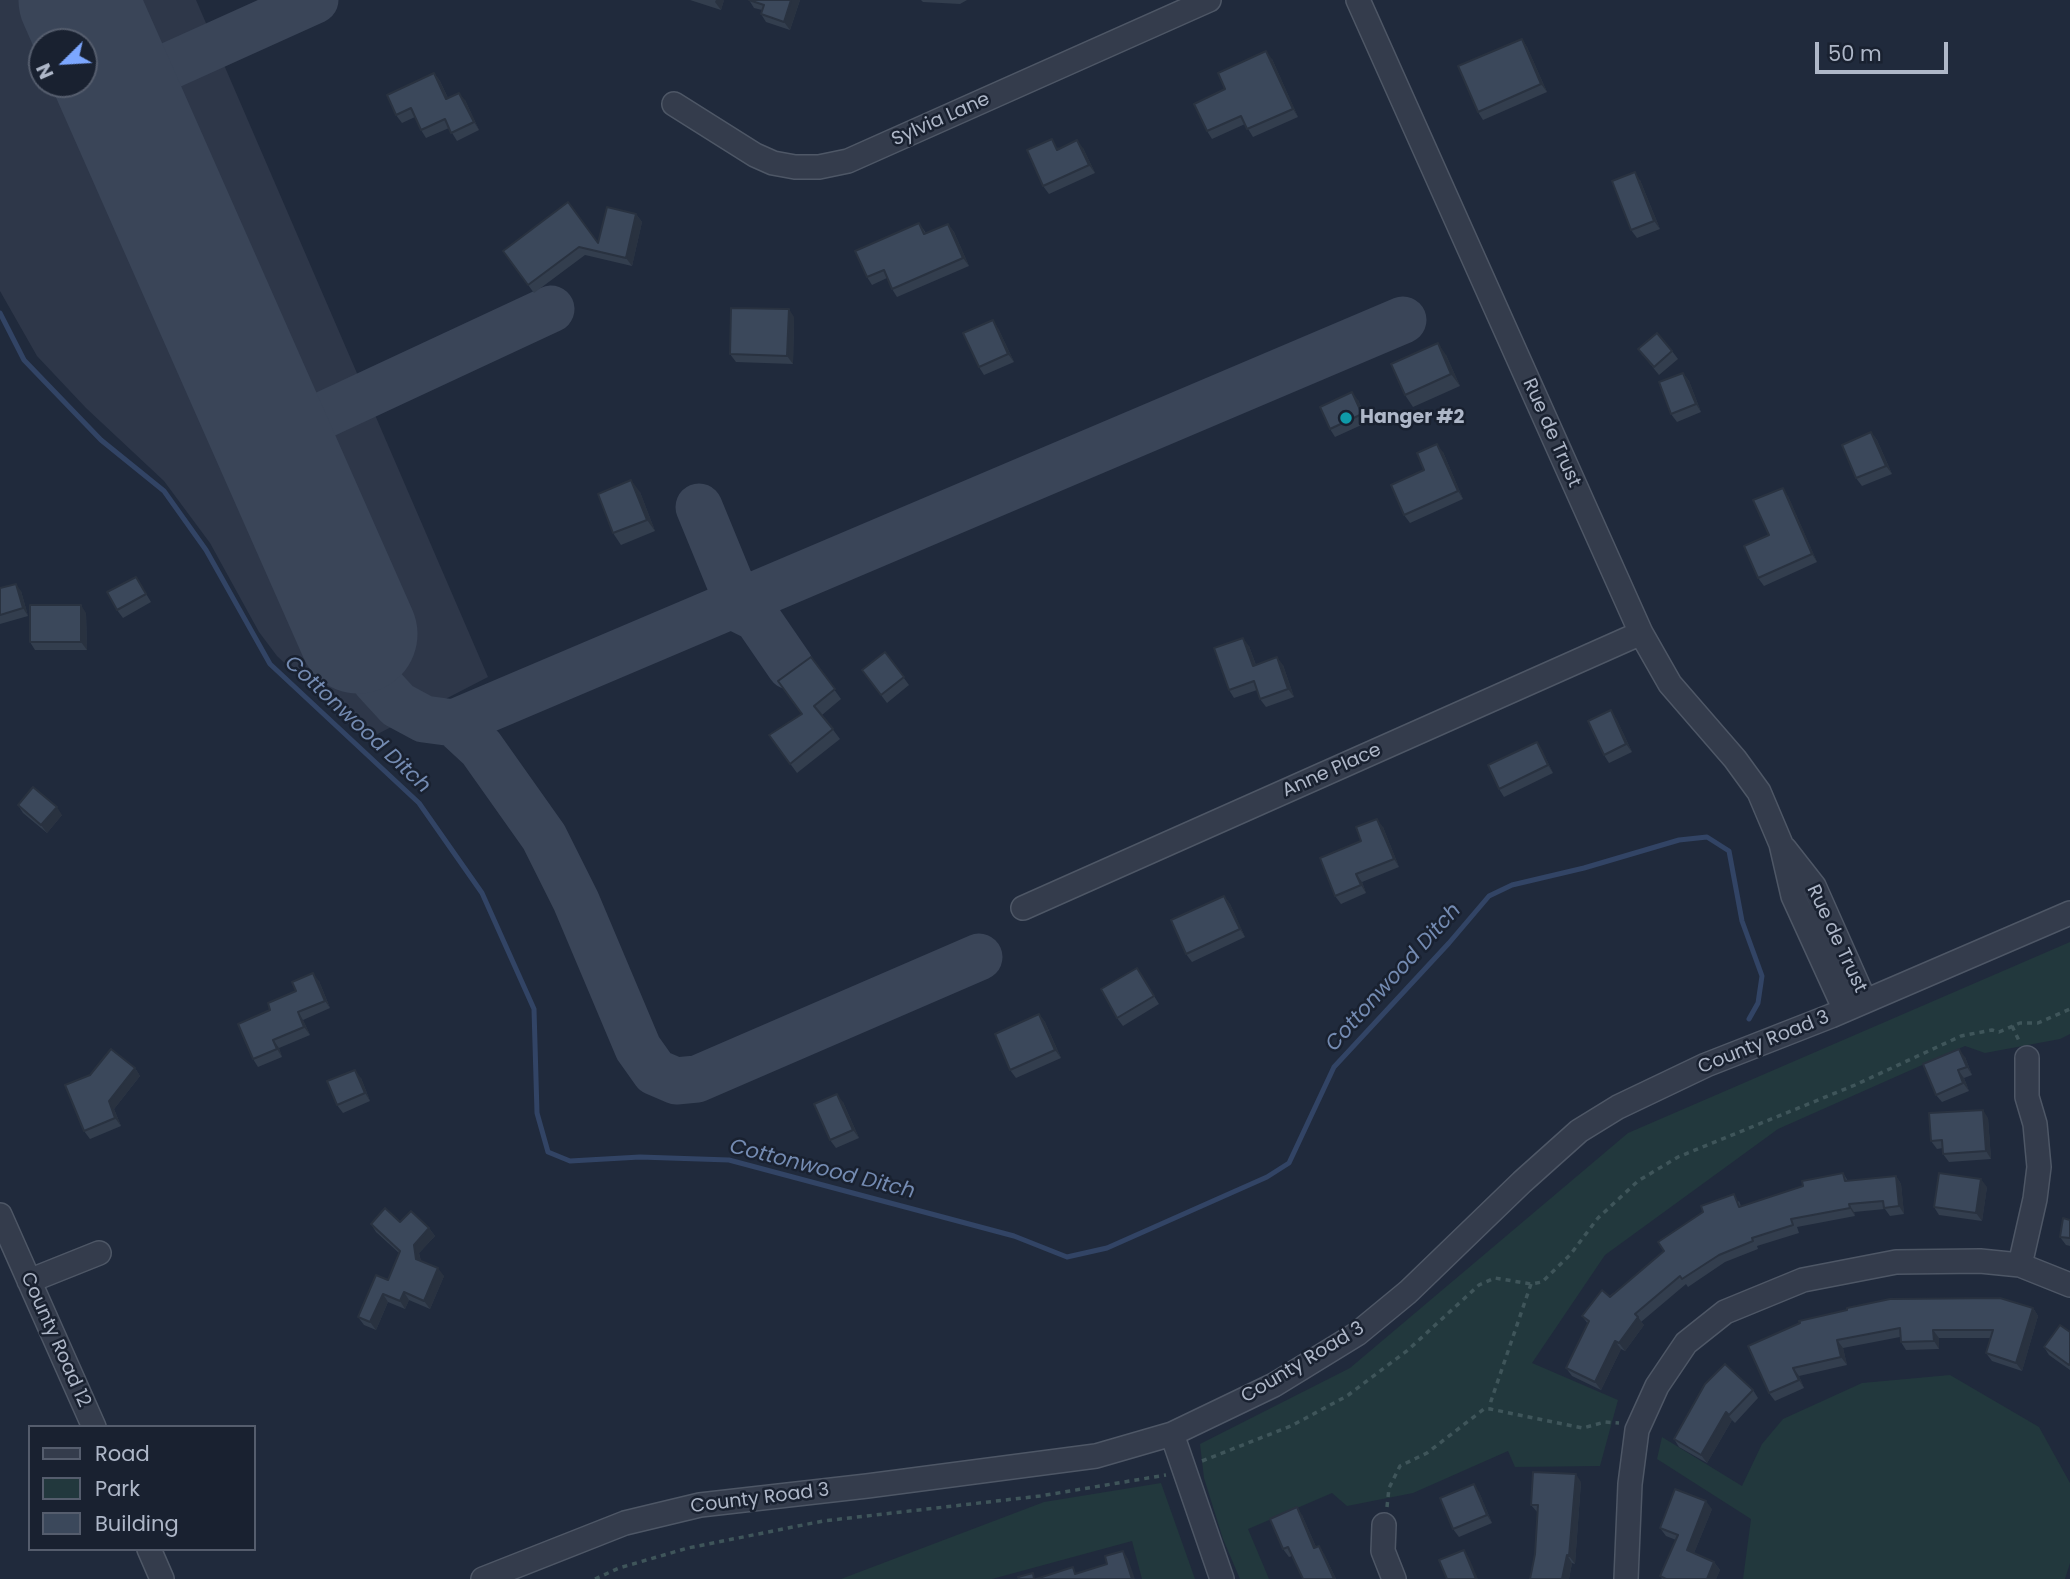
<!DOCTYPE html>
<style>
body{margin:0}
#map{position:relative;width:2070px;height:1579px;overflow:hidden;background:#202a3c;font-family:Poppins,sans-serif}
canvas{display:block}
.legend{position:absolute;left:28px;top:1425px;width:228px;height:126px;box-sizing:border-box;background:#192130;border:2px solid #555d6d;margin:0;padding:9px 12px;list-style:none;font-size:21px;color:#aeb7c8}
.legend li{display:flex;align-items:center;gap:14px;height:35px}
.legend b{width:35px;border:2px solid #555d6d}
.north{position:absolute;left:28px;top:28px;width:70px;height:70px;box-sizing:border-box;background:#192130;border:2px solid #555d6d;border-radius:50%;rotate:246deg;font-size:19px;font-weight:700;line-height:28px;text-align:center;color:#aeb7c8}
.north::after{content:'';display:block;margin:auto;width:24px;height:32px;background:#7ca7ff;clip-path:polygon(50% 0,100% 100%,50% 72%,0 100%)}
.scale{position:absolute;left:1815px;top:42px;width:133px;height:32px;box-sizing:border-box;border:4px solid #aeb7c8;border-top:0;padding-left:9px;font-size:21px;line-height:24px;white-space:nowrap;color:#aeb7c8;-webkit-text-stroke:5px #192130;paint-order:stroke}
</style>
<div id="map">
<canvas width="2070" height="1579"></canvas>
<ul class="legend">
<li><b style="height:9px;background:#343c4c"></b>Road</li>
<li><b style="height:19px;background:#22383d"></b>Park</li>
<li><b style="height:19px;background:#3b485b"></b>Building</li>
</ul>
<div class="north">N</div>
<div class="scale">50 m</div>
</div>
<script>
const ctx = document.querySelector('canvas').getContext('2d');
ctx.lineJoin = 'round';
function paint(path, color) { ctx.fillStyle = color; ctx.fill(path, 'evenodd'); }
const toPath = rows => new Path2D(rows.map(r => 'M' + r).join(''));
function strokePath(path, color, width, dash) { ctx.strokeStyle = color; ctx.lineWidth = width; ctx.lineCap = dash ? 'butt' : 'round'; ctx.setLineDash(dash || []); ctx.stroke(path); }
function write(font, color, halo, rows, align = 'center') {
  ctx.font = font + ' Poppins,sans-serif'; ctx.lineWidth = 5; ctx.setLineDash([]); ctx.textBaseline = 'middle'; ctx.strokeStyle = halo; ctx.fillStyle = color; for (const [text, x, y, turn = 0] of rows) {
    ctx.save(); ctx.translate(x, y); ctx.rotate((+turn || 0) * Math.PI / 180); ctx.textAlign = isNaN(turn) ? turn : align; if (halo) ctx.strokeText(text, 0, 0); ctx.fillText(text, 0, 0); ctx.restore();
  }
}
paint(toPath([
 [0,0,196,0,488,677,366,740,277,656,259,632,210,543,164,481,86,408,37,356,0,291],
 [42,42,84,42,84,84,42,84]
]), '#2e3749');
paint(toPath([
 [2070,942,2070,1034,2060,1039,1985,1053,1965,1046,1778,1129,1605,1255,1532,1363,1618,1400,1600,1466,1515,1467,1508,1451,1413,1493,1347,1506,1332,1493,1248,1529,1269,1579,1240,1579,1223,1539,1204,1478,1200,1444,1350,1368,1628,1133],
 [1950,1375,2039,1427,2070,1483,2070,1563,2065,1579,1743,1579,1751,1519,1657,1459,1662,1437,1742,1486,1762,1444,1783,1419,1862,1383],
 [1161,1483,1195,1579,1142,1579,1132,1541,992,1579,841,1579,1044,1502]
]), '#22383d');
strokePath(toPath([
 [0,313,24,360,101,440,164,491,206,550,270,664,419,803,482,893,534,1009,537,1113,548,1152,570,1161,640,1157,729,1160,1014,1236,1067,1257,1107,1248,1267,1177,1289,1163,1334,1067,1449,943,1489,896,1512,885,1584,868,1679,840,1707,837,1729,851,1742,921,1762,976,1758,1003,1749,1019]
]), '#324465', 5);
strokePath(toPath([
 [118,89,315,0],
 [272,439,551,309],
 [699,507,738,602],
 [731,605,757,618,790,666],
 [358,634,375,680,398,705,424,719,454,723,1403,320],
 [454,723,481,748,544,837,576,901,638,1048,655,1072,676,1081,697,1079,979,957]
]), '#3a4558', 47);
strokePath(toPath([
 [78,0,358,634]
]), '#3a4558', 119);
const minor = toPath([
 [1358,0,1641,633,1670,684,1735,759,1759,792,1781,844,1793,896,1845,1010],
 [674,104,755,155,773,163,795,167,819,167,848,161,1209,0],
 [1785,849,1814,886,1865,1001],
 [1023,908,1641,633],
 [0,1215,94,1427],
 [2020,1265,2035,1199,2039,1167,2035,1124,2027,1097,2027,1058],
 [29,1281,99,1253],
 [1172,1434,1222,1579],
 [1384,1525,1383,1551,1394,1579],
 [149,1549,162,1579],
 [483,1579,625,1523,700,1505,867,1486,1096,1456,1172,1434,1274,1385,1357,1334,1408,1292,1522,1182,1579,1131,1618,1107,1706,1065,1831,1016,2070,913],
 [1626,1579,1630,1484,1637,1430,1657,1386,1686,1343,1725,1312,1803,1280,1896,1262,1980,1261,2020,1265,2070,1285]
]);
strokePath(minor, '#4e5766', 26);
strokePath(toPath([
 [2012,1026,2020,1043],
 [1531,1284,1491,1401,1490,1409,1583,1428,1605,1422,1619,1423],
 [1202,1461,1291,1426,1347,1396,1408,1350,1479,1285,1495,1278,1531,1284,1542,1282,1570,1255,1598,1218,1638,1181,1678,1157,1855,1085,1961,1036,1992,1030,1999,1032,2020,1023,2038,1023,2070,1009],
 [1387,1507,1389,1488,1400,1466,1427,1453,1484,1409,1490,1409],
 [595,1579,619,1568,688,1548,823,1521,1040,1496,1166,1475]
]), '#3f555a', 3.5, [5, 5]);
strokePath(minor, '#343c4c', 23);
paint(toPath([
 [690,0,724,0,721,10],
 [749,0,800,0,790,30,766,22,761,14,762,10,754,8],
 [921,0,967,0,960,4,923,2],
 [1522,39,1527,47,1547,92,1483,120,1478,112],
 [1272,59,1298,117,1253,137,1245,124,1212,139,1207,131,1225,89],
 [434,73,440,81,448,98,465,100,479,130,457,141,449,128,426,138,421,130,415,117,402,123,396,115],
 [1058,147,1059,149,1083,148,1095,173,1049,194,1043,186],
 [1640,180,1660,229,1637,238,1631,230],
 [636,214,642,222,632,266,585,255,534,293,503,251,598,243],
 [919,223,926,233,948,224,954,232,969,266,897,297,892,289,887,278,872,285,867,277],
 [794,317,793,364,736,362,730,354],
 [998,328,1014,362,984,375,979,367],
 [1638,349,1672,351,1678,359,1659,375],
 [1446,355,1460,386,1413,407,1405,395],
 [1683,373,1689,381,1701,412,1677,422,1671,414],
 [1358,400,1368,422,1335,437,1330,429],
 [1871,432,1877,440,1892,474,1862,486,1856,478],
 [1443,452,1463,499,1410,523,1404,515,1424,470],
 [640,492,655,531,621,545,613,533],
 [1788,496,1817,562,1764,586,1758,578,1769,535],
 [136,577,151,602,123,618,117,610],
 [0,588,21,591,28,616,0,624],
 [86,613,87,650,35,650,30,642],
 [1249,646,1256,665,1283,665,1294,697,1266,707,1260,699,1257,690,1234,698,1229,690],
 [885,652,909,685,887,703,862,670],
 [811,657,841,699,822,715,840,739,797,773,769,735,802,714],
 [1616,718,1632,752,1609,763,1604,755],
 [1537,742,1542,750,1553,773,1504,797,1499,789],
 [18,805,62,815,47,833,23,813],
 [1383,827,1399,867,1362,882,1366,893,1341,904,1335,896,1361,841],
 [1224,896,1230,904,1245,937,1192,962,1186,954],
 [1137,968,1159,1004,1123,1026,1117,1018],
 [319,981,330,1008,303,1020,310,1035,279,1048,282,1057,258,1067,253,1059,270,1010],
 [1039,1014,1045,1022,1061,1058,1016,1078,1010,1070],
 [1965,1057,1972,1075,1964,1078,1969,1091,1942,1102,1936,1095],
 [135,1068,140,1076,114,1109,121,1126,90,1139,84,1131],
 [361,1078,370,1101,343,1113,337,1105],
 [843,1102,859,1138,836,1148,830,1140],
 [1988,1118,1991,1159,1949,1162,1943,1154,1943,1148,1937,1149,1931,1141],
 [1843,1173,1848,1181,1896,1176,1901,1184,1904,1214,1890,1216,1885,1209,1854,1212,1855,1216,1797,1227,1799,1233,1757,1246,1758,1249,1725,1262,1688,1287,1686,1284,1641,1322,1644,1325,1625,1351,1621,1349,1601,1390,1572,1376,1566,1368,1588,1324,1582,1316,1739,1201,1741,1206],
 [1987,1187,1982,1221,1939,1215,1934,1207],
 [2070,1220,2070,1246,2066,1245,2060,1237],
 [400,1222,429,1228,435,1236,419,1253,421,1261,444,1276,430,1309,409,1300,405,1309,388,1302,376,1330,364,1325,358,1317,388,1280,399,1253,376,1232,371,1224],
 [2033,1308,2038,1316,2022,1371,1992,1361,1986,1353,1991,1338,1939,1338,1939,1349,1906,1350,1901,1342,1900,1337,1843,1348,1847,1365,1799,1376,1804,1388,1775,1401,1769,1393,1748,1346],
 [2070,1332,2070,1370,2049,1355,2044,1347],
 [1753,1390,1758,1398,1735,1423,1732,1420,1707,1463,1679,1447,1674,1439],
 [1581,1482,1575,1564,1572,1563,1569,1579,1530,1579,1535,1554,1538,1513,1531,1505],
 [1479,1492,1492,1523,1459,1537,1453,1529],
 [1712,1509,1694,1553,1714,1562,1720,1570,1716,1579,1662,1579,1660,1576,1676,1540,1666,1536,1660,1528],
 [1302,1515,1316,1547,1319,1546,1324,1554,1336,1579,1303,1579,1292,1556,1289,1557,1283,1549]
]), '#333e4e');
paint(toPath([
 [716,0,724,0,721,10,715,2],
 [791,0,800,0,790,30,784,22],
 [1522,39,1527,47,1547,92,1541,84],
 [1266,51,1272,59,1298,117,1293,109],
 [434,73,440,81,452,107,446,99],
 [459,93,465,100,479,130,474,122],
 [1077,140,1083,148,1095,173,1089,165],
 [1635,172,1640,180,1660,229,1654,221],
 [636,214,642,222,632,266,626,258],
 [948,224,954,232,969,266,963,258],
 [789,309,794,317,793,364,787,356],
 [993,320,998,328,1014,362,1008,354],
 [1438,343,1446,355,1460,386,1451,374],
 [1683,373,1689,381,1701,412,1696,404],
 [1352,392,1358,400,1368,422,1362,414],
 [1871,432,1877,440,1892,474,1886,466],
 [1437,444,1443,452,1463,499,1458,491],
 [631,480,640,492,655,531,647,520],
 [1783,488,1788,496,1817,562,1812,554],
 [16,584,21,591,28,616,23,608],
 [81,605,86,613,87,650,81,642],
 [1243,638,1249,646,1259,674,1253,666],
 [1277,657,1283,665,1294,697,1288,689],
 [1611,710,1616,718,1632,752,1626,744],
 [1537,742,1542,750,1553,773,1548,765],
 [57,807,62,815,47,833,41,825],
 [1377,819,1383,827,1399,867,1394,859],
 [1356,874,1362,882,1366,893,1361,885],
 [1224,896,1230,904,1245,937,1240,929],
 [313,973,319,981,330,1008,325,1001],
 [298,1012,303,1020,310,1035,304,1027],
 [1039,1014,1045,1022,1061,1058,1055,1050],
 [273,1040,279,1048,282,1057,277,1049],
 [1959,1049,1965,1057,1972,1075,1967,1067],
 [135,1068,140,1076,114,1109,121,1126,115,1118,109,1101],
 [355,1070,361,1078,370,1101,365,1093],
 [1958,1070,1964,1078,1969,1091,1963,1083],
 [837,1094,843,1102,859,1138,853,1130],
 [1983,1110,1988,1118,1991,1159,1986,1151],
 [1896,1176,1901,1184,1904,1214,1899,1206],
 [1981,1179,1987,1187,1982,1221,1976,1213],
 [1849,1204,1854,1212,1855,1216,1850,1208],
 [429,1228,435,1236,419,1253,422,1267,416,1259,414,1245],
 [438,1268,444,1276,430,1309,424,1301],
 [404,1292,409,1300,405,1309,400,1301],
 [383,1294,388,1302,376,1330,370,1322],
 [2033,1308,2038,1316,2022,1371,2016,1363],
 [1638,1317,1644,1325,1625,1351,1619,1343],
 [1933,1330,1939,1338,1939,1349,1934,1341],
 [1837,1340,1843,1348,1847,1365,1841,1357],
 [1615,1341,1621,1349,1601,1390,1595,1382],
 [1793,1368,1799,1376,1804,1388,1799,1380],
 [1726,1412,1732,1420,1707,1463,1701,1455],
 [1576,1474,1581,1482,1575,1564,1569,1556],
 [1474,1484,1479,1492,1492,1523,1487,1515],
 [1706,1501,1712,1509,1692,1558,1687,1550],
 [1297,1507,1302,1515,1320,1556,1314,1548],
 [1319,1546,1324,1554,1336,1579,1334,1579],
 [1464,1550,1469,1558,1478,1579,1476,1579],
 [1123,1551,1128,1559,1135,1579,1132,1579],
 [1567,1555,1572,1563,1569,1579,1562,1579],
 [1714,1562,1720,1570,1716,1579,1707,1579]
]), '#293240');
const building = toPath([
 [749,0,791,0,784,22,761,14,764,5,749,0],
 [1522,39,1541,84,1478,112,1458,66,1522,39],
 [1266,51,1293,109,1247,129,1241,116,1207,131,1194,104,1225,89,1218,73,1266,51],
 [434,73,446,99,459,93,474,122,451,133,445,119,421,130,411,108,396,115,387,95,434,73],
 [1052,139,1057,150,1077,140,1089,165,1043,186,1027,150,1052,139],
 [1635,172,1654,221,1631,230,1612,181,1635,172],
 [568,202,598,243,607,207,636,214,626,258,579,247,528,285,503,251,568,202],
 [919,223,924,234,948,224,963,258,892,289,884,270,867,277,855,251,919,223],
 [731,308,789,309,787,356,730,354,731,308],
 [993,320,1008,354,979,367,963,333,993,320],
 [1657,333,1672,351,1654,367,1638,349,1657,333],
 [1438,343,1451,374,1405,395,1391,364,1438,343],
 [1683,373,1696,404,1671,414,1659,382,1683,373],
 [1352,392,1362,414,1330,429,1320,407,1352,392],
 [1871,432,1886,466,1856,478,1842,445,1871,432],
 [1437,444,1458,491,1404,515,1391,485,1424,470,1417,453,1437,444],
 [631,480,647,520,613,533,598,494,631,480],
 [1783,488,1812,554,1758,578,1744,546,1769,535,1753,500,1783,488],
 [136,577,146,594,117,610,107,592,136,577],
 [16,584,23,608,0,615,0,588,16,584],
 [30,605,81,605,81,642,30,642,30,605],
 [1243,638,1253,666,1277,657,1288,689,1260,699,1254,681,1229,690,1214,648,1243,638],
 [885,652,904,677,881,695,862,670,885,652],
 [811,657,835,689,814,706,833,729,790,764,769,735,802,714,778,681,811,657],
 [1611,710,1626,744,1604,755,1588,721,1611,710],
 [1537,742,1548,765,1499,789,1488,765,1537,742],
 [33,787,57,807,41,825,18,805,33,787],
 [1377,819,1394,859,1356,874,1361,885,1335,896,1320,858,1361,841,1356,827,1377,819],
 [1224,896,1240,929,1186,954,1171,920,1224,896],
 [1137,968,1154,996,1117,1018,1101,989,1137,968],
 [313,973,325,1001,298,1012,304,1027,273,1040,277,1049,253,1059,238,1024,270,1010,268,1003,296,991,292,982,313,973],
 [1039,1014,1055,1050,1010,1070,995,1034,1039,1014],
 [111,1049,135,1068,109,1101,115,1118,84,1131,65,1085,90,1075,111,1049],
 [1959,1049,1967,1067,1958,1070,1963,1083,1936,1095,1923,1064,1959,1049],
 [355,1070,365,1093,337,1105,327,1081,355,1070],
 [837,1094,853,1130,830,1140,814,1104,837,1094],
 [1983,1110,1986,1151,1943,1154,1942,1140,1931,1141,1929,1113,1983,1110],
 [1843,1173,1845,1181,1896,1176,1899,1206,1884,1208,1883,1201,1849,1204,1850,1208,1791,1219,1793,1225,1752,1238,1753,1241,1719,1255,1682,1279,1680,1276,1635,1314,1638,1317,1619,1343,1615,1341,1595,1382,1566,1368,1589,1321,1582,1316,1602,1290,1610,1297,1664,1251,1658,1242,1703,1212,1701,1206,1734,1194,1739,1207,1803,1186,1802,1181,1843,1173],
 [1939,1173,1981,1179,1976,1213,1934,1207,1939,1173],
 [385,1208,400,1222,411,1211,429,1228,414,1245,416,1259,438,1268,424,1301,404,1292,400,1301,383,1294,370,1322,358,1317,376,1275,388,1280,400,1251,371,1224,385,1208],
 [2063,1218,2070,1220,2070,1238,2060,1237,2063,1218],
 [2000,1298,2033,1308,2016,1363,1986,1353,1993,1330,1933,1330,1934,1341,1901,1342,1900,1328,1837,1340,1841,1357,1793,1368,1799,1380,1769,1393,1748,1346,1800,1323,1799,1321,1847,1310,1847,1308,1890,1299,2000,1298],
 [2060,1325,2070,1332,2070,1363,2069,1365,2044,1347,2060,1325],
 [1725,1364,1753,1390,1729,1415,1726,1412,1701,1455,1674,1439,1705,1384,1725,1364],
 [1533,1472,1576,1474,1569,1556,1567,1555,1562,1579,1530,1579,1535,1554,1538,1505,1531,1505,1533,1472],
 [1474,1484,1487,1515,1453,1529,1440,1498,1474,1484],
 [1675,1489,1706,1501,1687,1550,1714,1562,1707,1579,1666,1579,1660,1576,1678,1535,1660,1528,1675,1489],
 [1297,1507,1314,1548,1319,1546,1334,1579,1303,1579,1288,1547,1283,1549,1270,1519,1297,1507],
 [1464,1550,1476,1579,1447,1579,1439,1560,1464,1550],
 [1123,1551,1132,1579,1036,1579,1073,1567,1075,1574,1107,1564,1105,1556,1123,1551],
 [1033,1573,1034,1579,1019,1579,1018,1577,1033,1573]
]);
paint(building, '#3b485b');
strokePath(building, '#293240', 2);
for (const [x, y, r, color] of [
 [1346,418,7,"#0f9aa8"]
]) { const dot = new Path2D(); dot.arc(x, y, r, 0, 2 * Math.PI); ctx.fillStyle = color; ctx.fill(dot); strokePath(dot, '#192130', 2.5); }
write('19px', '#aeb7c8', '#192130', [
 ["Sylvia Lane",941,120,-24],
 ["Rue de Trust",1551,433,66],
 ["Anne Place",1332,771,-24],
 ["Rue de Trust",1836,939,65],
 ["County Road 3",1764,1043,-22],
 ["County Road 12",55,1340,66],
 ["County Road 3",1303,1363,-31],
 ["County Road 3",760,1499,-7]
]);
write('bold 19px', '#aeb7c8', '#192130', [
 ["Hanger #2",1360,418]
], 'left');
write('italic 21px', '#748bb2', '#192130', [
 ["Cottonwood Ditch",357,725,43],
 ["Cottonwood Ditch",1394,978,-48],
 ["Cottonwood Ditch",822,1170,14]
]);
</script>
